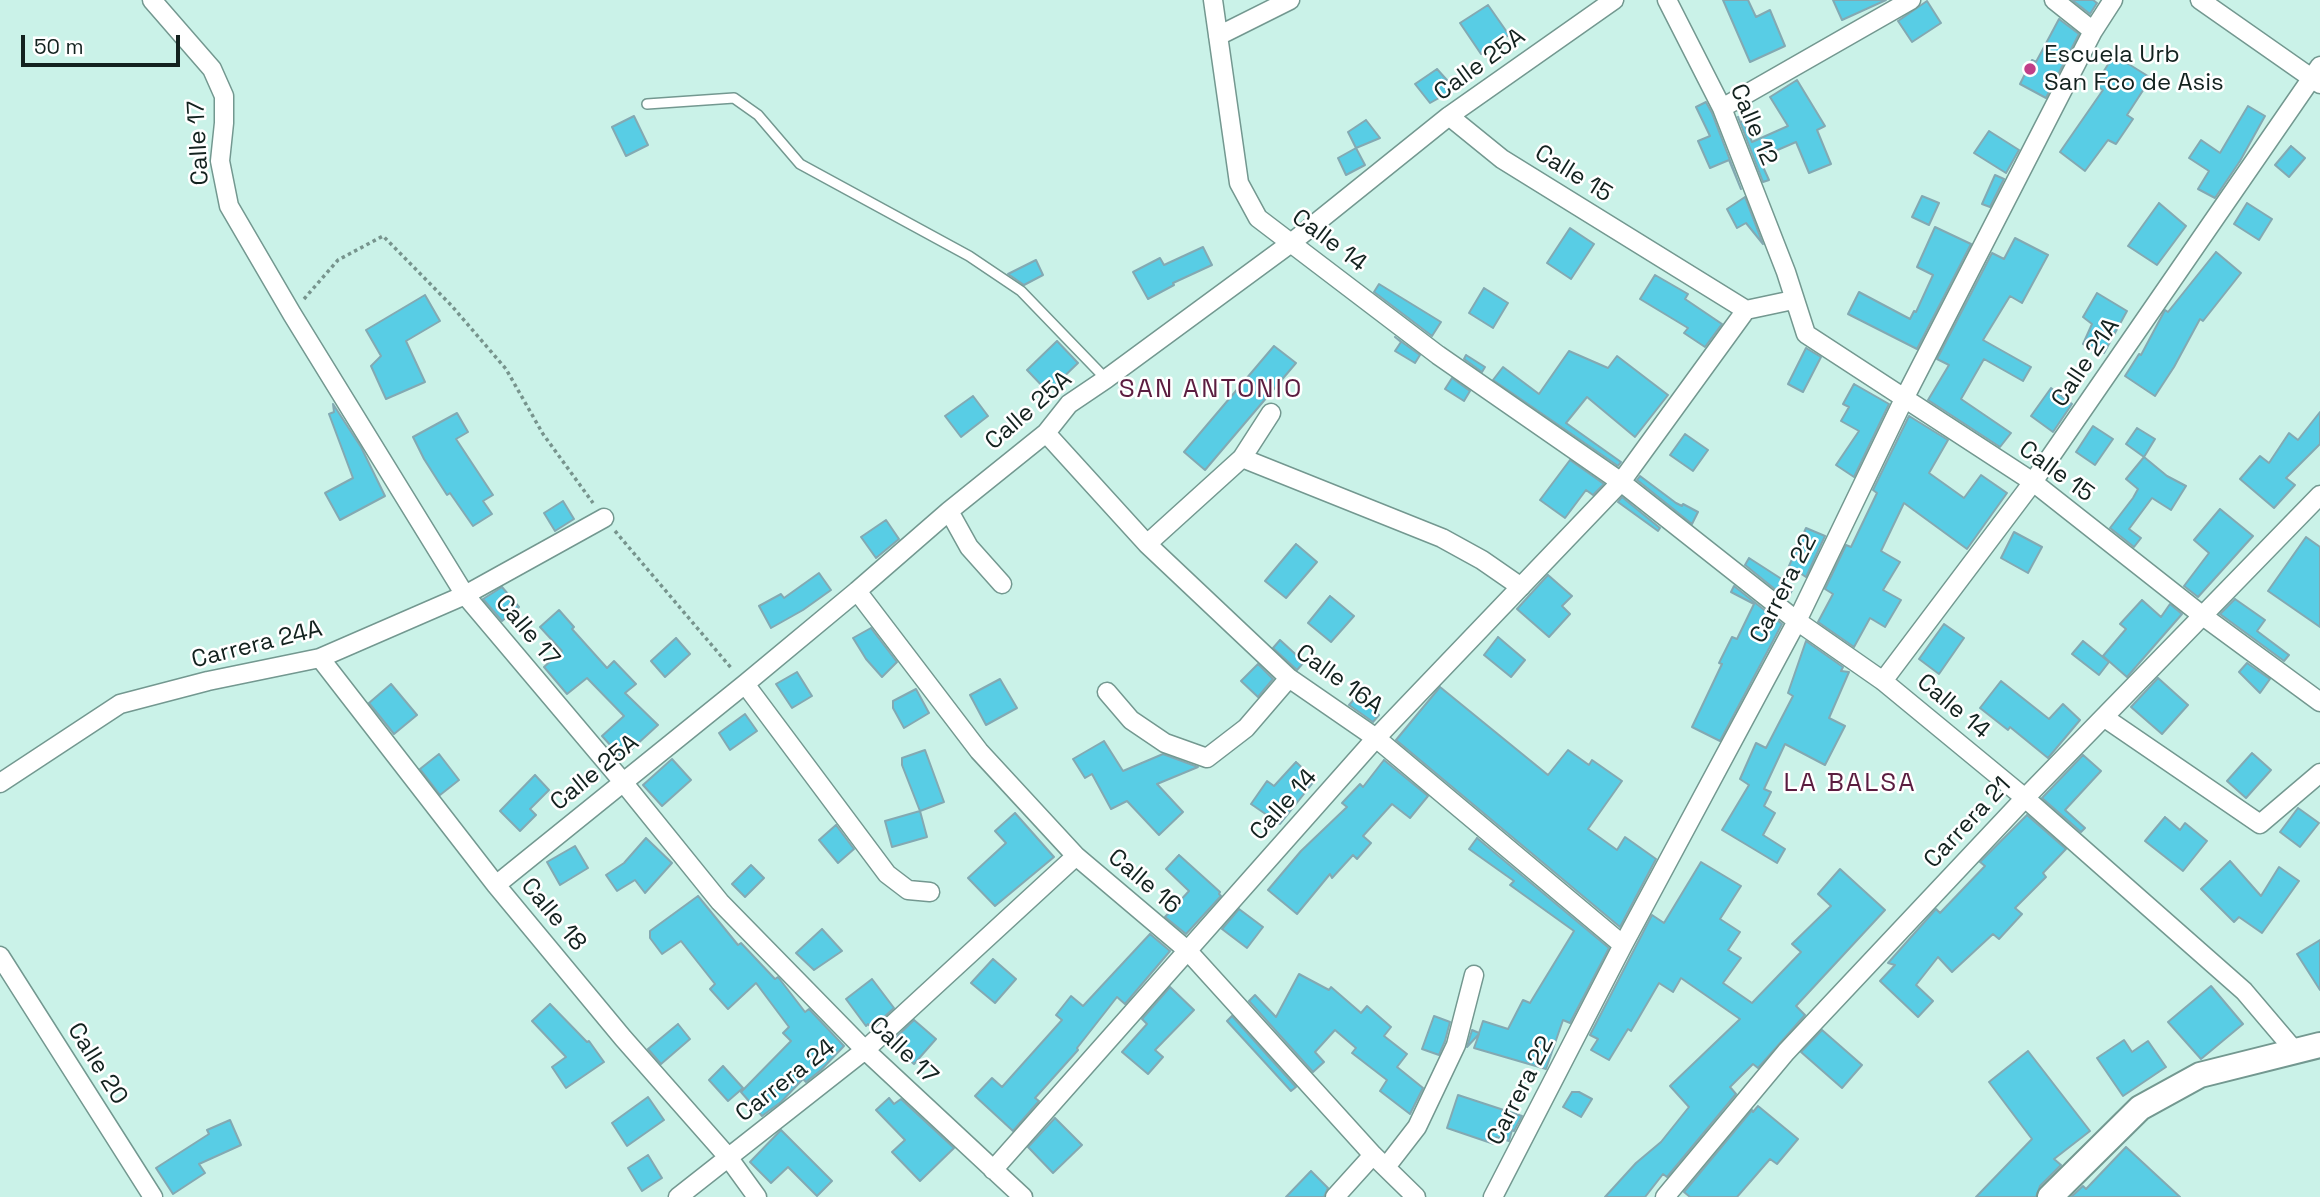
<!DOCTYPE html>
<style>
body{margin:0}
#map{position:relative;width:2320px;height:1197px;overflow:hidden;background:#caf2e8;font-family:"Space Grotesk",sans-serif}
canvas{display:block}
.scale{position:absolute;left:21px;top:35px;width:159px;height:32px;box-sizing:border-box;border:4px solid #13221f;border-top:0;padding-left:9px;font-size:21px;line-height:24px;white-space:nowrap;color:#13221f;-webkit-text-stroke:5px #fff;paint-order:stroke}
</style>
<div id="map">
<canvas width="2320" height="1197"></canvas>
<div class="scale">50 m</div>
</div>
<script>
const ctx = document.querySelector('canvas').getContext('2d');
ctx.lineJoin = 'round';
function paint(path, color) { ctx.fillStyle = color; ctx.fill(path, 'evenodd'); }
const toPath = rows => new Path2D(rows.map(r => 'M' + r).join(''));
function strokePath(path, color, width, dash) { ctx.strokeStyle = color; ctx.lineWidth = width; ctx.lineCap = dash ? 'butt' : 'round'; ctx.setLineDash(dash || []); ctx.stroke(path); }
function write(font, color, halo, rows, align = 'center') {
  ctx.font = font + ' "Space Grotesk",sans-serif'; ctx.lineWidth = 5; ctx.setLineDash([]); ctx.textBaseline = 'middle'; ctx.strokeStyle = halo; ctx.fillStyle = color; for (const [text, x, y, turn = 0] of rows) {
    ctx.save(); ctx.translate(x, y); ctx.rotate((+turn || 0) * Math.PI / 180); ctx.textAlign = isNaN(turn) ? turn : align; if (halo) ctx.strokeText(text, 0, 0); ctx.fillText(text, 0, 0); ctx.restore();
  }
}
const building = toPath([
 [1723,0,1748,0,1756,17,1770,10,1785,46,1750,62,1723,0],
 [1833,0,1886,0,1842,20,1833,0],
 [2072,0,2093,0,2097,3,2090,14,2072,0],
 [1927,1,1941,23,1912,42,1898,21,1927,1],
 [1488,5,1509,35,1481,54,1460,23,1488,5],
 [2059,19,2079,34,2046,98,2020,84,2032,60,2036,62,2059,19],
 [2114,55,2151,78,2127,115,2133,119,2116,144,2108,140,2085,171,2060,152,2103,90,2095,85,2114,55],
 [1437,69,1455,89,1430,103,1415,84,1437,69],
 [1797,80,1825,126,1817,130,1831,164,1809,173,1796,142,1759,158,1769,180,1763,182,1738,117,1740,122,1743,121,1752,142,1788,126,1770,97,1797,80],
 [1706,102,1712,113,1741,189,1729,160,1710,168,1698,141,1710,136,1696,107,1706,102],
 [2248,106,2265,116,2240,161,2215,198,2198,189,2209,171,2189,158,2201,140,2220,153,2248,106],
 [634,116,648,145,626,156,612,127,634,116],
 [1366,120,1380,138,1356,148,1348,132,1366,120],
 [1989,131,2019,150,2006,173,1974,153,1989,131],
 [2291,146,2305,158,2289,177,2275,165,2291,146],
 [1356,148,1365,165,1346,175,1338,158,1356,148],
 [1995,175,2004,179,1990,207,1982,204,1995,175],
 [1922,196,1939,203,1929,225,1912,217,1922,196],
 [1745,197,1763,244,1746,223,1737,228,1727,209,1745,197],
 [2159,203,2186,226,2157,265,2128,246,2159,203],
 [2247,203,2272,219,2259,240,2234,224,2247,203],
 [1935,227,1971,244,1917,349,1848,314,1859,292,1910,319,1914,311,1916,312,1933,275,1917,267,1935,227],
 [1570,228,1594,244,1571,279,1547,263,1570,228],
 [2015,238,2048,255,2022,303,2010,296,1983,340,2031,367,2023,381,1984,359,1961,399,2011,433,2000,447,1928,400,1949,365,1937,359,1992,253,2004,259,2015,238],
 [1203,247,1212,265,1173,283,1174,285,1148,299,1133,272,1160,258,1164,265,1203,247],
 [2216,252,2241,273,2203,321,2200,319,2174,367,2155,396,2125,376,2139,354,2141,355,2165,310,2168,312,2216,252],
 [1036,260,1043,275,1024,285,1008,274,1036,260],
 [1655,275,1688,294,1685,299,1722,324,1705,347,1684,333,1688,328,1640,299,1655,275],
 [1379,284,1441,322,1432,336,1374,292,1379,284],
 [1484,288,1508,303,1493,328,1469,313,1484,288],
 [2097,293,2127,311,2104,353,2083,344,2092,324,2083,317,2097,293],
 [425,295,440,321,406,341,425,382,386,399,371,366,381,356,366,330,425,295],
 [1395,337,1420,355,1415,363,1395,351,1401,342,1395,337],
 [1057,341,1078,363,1048,392,1027,370,1057,341],
 [1274,346,1296,363,1205,470,1184,452,1274,346],
 [1806,348,1821,357,1803,392,1788,384,1806,348],
 [1569,351,1608,368,1617,356,1668,395,1635,437,1587,397,1566,423,1621,462,1618,466,1493,380,1503,367,1539,394,1569,351],
 [1466,355,1485,367,1482,372,1464,359,1466,355],
 [1452,378,1470,391,1464,401,1445,389,1452,378],
 [1854,384,1889,404,1854,477,1836,465,1859,431,1841,421,1849,407,1843,404,1854,384],
 [2051,388,2072,404,2053,432,2031,416,2051,388],
 [973,396,988,416,961,437,945,416,973,396],
 [333,404,361,447,385,496,340,520,325,493,353,478,329,414,334,412,333,404],
 [2320,412,2320,444,2286,478,2295,485,2274,508,2240,479,2260,456,2269,463,2289,433,2298,440,2320,412],
 [457,413,468,432,456,439,493,495,483,501,492,514,473,526,450,493,447,495,424,459,413,437,457,413],
 [1909,416,1948,440,1929,473,1964,498,1981,475,2007,493,1967,549,1904,503,1881,551,1900,562,1883,590,1901,600,1885,627,1870,618,1854,647,1818,622,1833,594,1825,589,1846,545,1851,547,1877,493,1873,490,1909,416],
 [2093,426,2113,439,2095,465,2076,452,2093,426],
 [2137,428,2155,439,2144,457,2126,444,2137,428],
 [1685,434,1708,450,1693,471,1670,455,1685,434],
 [2144,457,2167,476,2186,486,2171,510,2152,498,2129,529,2141,538,2134,547,2110,528,2133,498,2138,489,2126,479,2144,457],
 [1570,460,1604,484,1593,495,1586,490,1565,518,1540,500,1570,460],
 [1640,476,1676,503,1682,506,1683,504,1698,512,1692,524,1637,480,1640,476],
 [1622,497,1660,528,1658,531,1618,502,1622,497],
 [563,501,574,519,555,531,544,513,563,501],
 [2220,509,2253,536,2198,597,2184,586,2209,553,2194,540,2220,509],
 [886,520,899,539,876,558,861,537,886,520],
 [1806,528,1825,536,1806,577,1789,566,1806,528],
 [2014,532,2042,547,2028,573,2001,558,2014,532],
 [2306,537,2320,547,2320,627,2268,591,2306,537],
 [1296,544,1317,562,1286,598,1265,581,1296,544],
 [1749,558,1794,587,1787,599,1745,565,1749,558],
 [819,573,831,590,803,610,771,628,759,606,781,594,784,598,819,573],
 [1548,575,1572,596,1562,606,1570,614,1549,637,1517,609,1548,575],
 [1734,586,1782,624,1720,741,1692,727,1722,664,1719,663,1732,637,1737,639,1754,604,1731,592,1734,586],
 [502,587,519,607,502,621,483,599,502,587],
 [1330,596,1354,616,1331,642,1308,623,1330,596],
 [2235,599,2265,620,2257,631,2289,655,2284,661,2220,614,2235,599],
 [2142,600,2161,617,2170,604,2182,614,2127,677,2103,656,2126,629,2120,624,2142,600],
 [559,610,574,627,572,629,607,668,614,661,636,684,625,693,658,725,622,758,602,736,624,716,587,678,567,694,544,667,562,651,540,627,559,610],
 [1944,624,1964,638,1939,674,1919,659,1944,624],
 [871,628,897,662,882,677,866,659,853,638,871,628],
 [1498,637,1525,660,1511,677,1484,655,1498,637],
 [676,638,690,654,665,677,651,661,676,638],
 [1280,640,1304,662,1297,670,1273,648,1280,640],
 [1806,641,1843,667,1841,671,1849,672,1829,718,1845,726,1825,765,1785,744,1764,789,1771,792,1764,806,1775,813,1763,835,1785,849,1777,863,1722,830,1749,785,1740,779,1756,743,1766,748,1793,696,1788,693,1806,641],
 [2083,641,2109,662,2099,675,2072,654,2083,641],
 [2247,663,2270,679,2260,693,2239,672,2247,663],
 [1258,664,1273,679,1258,697,1241,681,1258,664],
 [797,672,812,696,792,708,776,684,797,672],
 [2158,678,2188,705,2162,734,2131,707,2158,678],
 [1000,679,1017,708,986,725,970,695,1000,679],
 [2001,681,2049,719,2063,704,2080,720,2048,758,2010,727,2008,730,1980,708,2001,681],
 [391,684,417,715,394,734,369,703,391,684],
 [1440,687,1548,775,1568,750,1589,765,1592,760,1622,781,1588,829,1617,850,1625,837,1656,859,1620,927,1396,740,1440,687],
 [916,689,929,713,904,728,893,708,893,701,916,689],
 [1357,696,1379,715,1373,722,1349,705,1357,696],
 [745,714,757,731,730,750,719,733,745,714],
 [1104,741,1123,771,1163,754,1198,767,1157,784,1183,812,1159,835,1127,801,1111,809,1092,774,1085,778,1073,759,1104,741],
 [925,750,944,802,920,811,902,765,902,758,925,750],
 [2252,753,2271,770,2246,798,2227,781,2252,753],
 [439,754,459,780,440,795,420,769,439,754],
 [2083,755,2101,771,2065,810,2085,828,2081,832,2042,798,2083,755],
 [672,759,691,780,662,806,643,785,672,759],
 [1384,760,1428,796,1410,818,1392,804,1363,836,1371,843,1357,859,1353,855,1332,878,1330,874,1297,914,1268,890,1301,851,1347,807,1342,803,1360,784,1363,787,1384,760],
 [1296,762,1315,780,1280,824,1251,804,1267,781,1274,786,1296,762],
 [535,775,549,790,530,809,536,815,520,831,500,811,535,775],
 [2298,808,2319,823,2300,847,2280,832,2298,808],
 [920,811,927,837,892,847,885,821,920,811],
 [1015,813,1054,857,995,906,968,878,1006,843,995,831,1015,813],
 [2027,815,2066,849,2043,873,2046,877,2015,908,2022,914,1999,939,1993,934,1952,972,1938,957,1916,985,1933,1001,1918,1017,1880,981,1895,965,1888,963,1936,909,1940,913,1985,866,1980,862,2027,815],
 [2165,817,2180,830,2185,823,2207,841,2183,871,2145,841,2165,817],
 [836,825,854,849,838,863,819,840,836,825],
 [646,838,672,863,645,893,635,880,617,891,606,875,624,863,646,838],
 [1477,838,1609,948,1570,1023,1563,1020,1546,1069,1474,1048,1479,1034,1467,1047,1472,1030,1479,1033,1483,1021,1508,1029,1523,1000,1530,1003,1574,931,1510,885,1514,881,1469,849,1477,838],
 [575,846,588,868,560,885,547,862,575,846],
 [1179,855,1220,892,1219,894,1221,896,1186,934,1165,917,1189,891,1166,869,1179,855],
 [2230,861,2261,896,2279,867,2299,881,2262,933,2239,917,2234,922,2201,889,2230,861],
 [1701,862,1741,886,1720,919,1740,932,1728,950,1741,958,1723,983,1752,1003,1801,952,1792,944,1831,906,1818,894,1840,869,1885,910,1796,1006,1805,1015,1758,1068,1753,1064,1730,1087,1736,1094,1667,1177,1663,1174,1645,1197,1605,1197,1636,1163,1661,1142,1689,1107,1670,1086,1740,1019,1681,978,1673,992,1659,983,1631,1031,1628,1029,1609,1060,1591,1050,1598,1039,1590,1035,1652,915,1664,923,1701,862],
 [751,865,764,878,745,897,732,884,751,865],
 [698,896,738,945,741,943,775,979,778,977,805,1012,809,1009,844,1046,821,1070,806,1082,803,1079,781,1102,762,1116,741,1092,791,1041,783,1033,789,1027,756,983,728,1009,710,989,715,984,681,941,662,954,650,938,650,931,698,896],
 [1239,909,1263,927,1247,948,1222,929,1239,909],
 [822,929,842,951,814,970,796,953,822,929],
 [1150,934,1170,951,1125,1004,1117,997,1077,1048,1078,1050,1035,1098,1039,1101,1013,1131,975,1096,992,1078,1002,1087,1062,1020,1056,1015,1071,996,1083,1006,1150,934],
 [2320,940,2320,990,2297,954,2320,940],
 [993,959,1016,979,995,1003,971,983,993,959],
 [1299,974,1329,990,1331,987,1361,1013,1367,1006,1391,1027,1384,1036,1407,1054,1397,1067,1423,1088,1410,1114,1380,1091,1387,1080,1352,1053,1356,1048,1335,1030,1315,1052,1324,1062,1313,1072,1249,1001,1255,995,1276,1017,1299,974],
 [872,979,894,1008,872,1028,868,1024,866,1026,846,999,872,979],
 [2211,986,2243,1024,2201,1059,2168,1022,2211,986],
 [1170,987,1194,1010,1155,1050,1163,1057,1148,1074,1122,1052,1147,1024,1142,1019,1170,987],
 [550,1004,587,1042,589,1041,604,1062,566,1088,552,1067,566,1057,532,1021,550,1004],
 [1232,1016,1296,1087,1291,1091,1227,1021,1232,1016],
 [1434,1016,1450,1022,1445,1041,1439,1055,1422,1049,1434,1016],
 [914,1020,936,1039,914,1064,890,1043,914,1020],
 [678,1024,690,1039,661,1064,648,1049,678,1024],
 [1822,1030,1862,1065,1842,1088,1801,1052,1822,1030],
 [2124,1040,2132,1052,2148,1041,2166,1067,2123,1096,2097,1058,2124,1040],
 [2028,1051,2090,1131,2054,1159,2061,1165,2040,1186,2036,1197,1976,1197,2032,1139,1989,1082,2028,1051],
 [723,1066,743,1088,728,1101,709,1080,723,1066],
 [1572,1092,1579,1092,1592,1099,1581,1117,1563,1107,1572,1092],
 [1458,1095,1522,1116,1514,1131,1512,1130,1509,1141,1496,1137,1494,1144,1447,1128,1458,1095],
 [648,1097,664,1120,627,1146,612,1123,648,1097],
 [889,1098,894,1104,901,1099,954,1148,920,1181,892,1152,905,1140,876,1110,889,1098],
 [1758,1106,1798,1139,1777,1164,1770,1159,1737,1197,1690,1197,1684,1192,1752,1110,1753,1112,1758,1106],
 [1055,1118,1082,1145,1053,1173,1028,1147,1055,1118],
 [230,1120,241,1145,199,1164,205,1173,173,1194,156,1168,209,1134,207,1130,230,1120],
 [781,1130,832,1181,817,1196,788,1167,771,1183,750,1162,781,1130],
 [2126,1147,2180,1197,2071,1197,2083,1186,2086,1189,2126,1147],
 [648,1155,662,1178,642,1191,628,1168,648,1155],
 [1311,1171,1328,1188,1324,1197,1286,1197,1311,1171]
]);
paint(building, '#58cde5');
strokePath(building, '#83a9b2', 2);
const lane = toPath([
 [647,104,734,98,758,115,800,164,969,256,1021,291,1106,379]
]);
const street = toPath([
 [152,0,212,69,224,96,224,123,220,161,229,206,292,314,465,595,623,782,720,902,865,1050,1023,1197],
 [1213,0,1239,183,1258,218,1438,355,1621,482,1797,621,1883,681,2025,798,2244,991,2295,1051],
 [1667,0,1722,108,1786,272,1806,334,2033,482,2203,616,2320,702],
 [2054,0,2093,31],
 [2200,0,2320,84],
 [1218,36,1290,0],
 [1722,108,1911,0],
 [1449,116,1502,159,1746,310],
 [1046,433,1147,544,1289,678,1376,738,1623,945],
 [1242,458,1442,538,1482,560,1521,587],
 [949,511,969,547,1002,584],
 [1147,544,1242,458,1271,413],
 [857,591,979,751,1076,856,1187,950,1373,1155,1416,1197],
 [320,658,496,885,623,1038,728,1157,757,1197],
 [1883,681,2033,482,2320,66],
 [745,684,887,874,908,890,930,892],
 [1107,692,1131,720,1165,743,1207,758,1246,728,1289,678],
 [2105,718,2260,824,2320,773],
 [0,783,120,704,208,681,320,658,465,595,604,518],
 [496,885,745,684,857,591,949,511,1046,433,1069,404,1106,379,1291,243,1449,116,1614,0],
 [0,956,153,1197],
 [1386,1167,1417,1127,1456,1045,1474,975],
 [993,1170,1376,738,1621,482,1746,310,1793,300],
 [678,1197,865,1050,1076,856],
 [1335,1197,1373,1155],
 [1493,1197,1623,945,1797,621,1905,397,2093,31,2113,0],
 [1665,1197,1786,1052,2025,798,2320,495]
]);
const secondary = toPath([
 [2050,1197,2140,1108,2200,1075,2320,1045]
]);
strokePath(lane, '#739890', 12);
strokePath(street, '#739890', 21);
strokePath(secondary, '#739890', 28);
strokePath(toPath([
 [304,299,338,260,383,236,451,305,506,369,543,434,593,503],
 [615,531,732,669]
]), '#77948d', 3.5, [3.5, 3.5]);
strokePath(lane, '#fff', 9);
strokePath(street, '#fff', 18);
strokePath(secondary, '#fff', 24);
for (const [x, y, r, color] of [
 [2030,69,7,"#c03f88"]
]) { const dot = new Path2D(); dot.arc(x, y, r, 0, 2 * Math.PI); ctx.fillStyle = color; ctx.fill(dot); strokePath(dot, '#fff', 2.5); }
write('24px', '#13221f', '#fff', [
 ["Escuela Urb",2044,55],
 ["San Fco de Asis",2044,83]
], 'left');
write('24px', '#13221f', '#fff', [
 ["Calle 25A",1480,65,-36],
 ["Calle 12",1753,125,67],
 ["Calle 17",199,143,-93],
 ["Calle 15",1573,174,32],
 ["Calle 14",1329,241,37],
 ["Calle 21A",2086,363,-56],
 ["Calle 25A",1029,411,-41],
 ["Calle 15",2056,472,36],
 ["Carrera 22",1784,589,-63],
 ["Calle 17",527,631,50],
 ["Carrera 24A",257,645,-14],
 ["Calle 16A",1339,680,36],
 ["Calle 14",1953,707,40],
 ["Calle 25A",595,773,-39],
 ["Calle 14",1284,805,-48],
 ["Carrera 21",1968,823,-47],
 ["Calle 16",1144,882,40],
 ["Calle 18",553,915,50],
 ["Calle 17",903,1051,44],
 ["Calle 20",97,1064,58],
 ["Carrera 24",786,1081,-38],
 ["Carrera 22",1521,1091,-63]
]);
ctx.letterSpacing = '2px';
write('26px', '#5b1d40', '#fff', [
 ["SAN ANTONIO",1211,390],
 ["LA BALSA",1850,784]
]);
ctx.letterSpacing = '0px';
</script>
